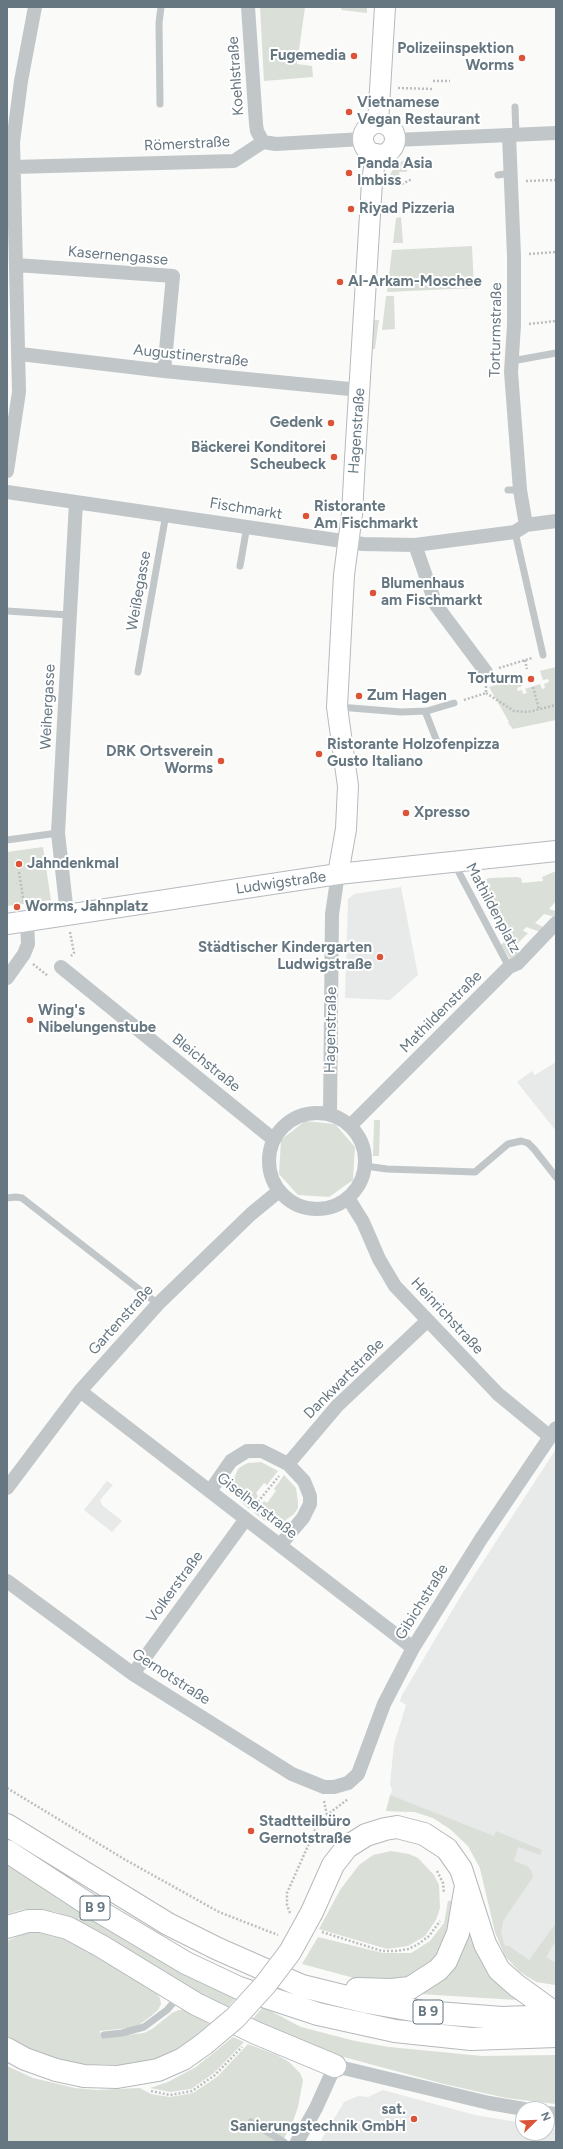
<!DOCTYPE html>
<meta charset="utf-8">
<style>
body{margin:0}
#map{position:relative;width:563px;height:2149px;overflow:hidden;background:#fafaf8;font-family:Figtree,sans-serif}
canvas{display:block}
.frame{position:absolute;inset:0;border:8px solid #667781;pointer-events:none}
.north{position:absolute;left:515px;top:2101px;width:40px;height:40px;box-sizing:border-box;background:#fff;border:1px solid #c2c9cd;border-radius:50%;rotate:67deg;font-size:11px;font-weight:700;line-height:16px;text-align:center;color:#667781}
.north::after{content:'';display:block;margin:auto;width:14px;height:18px;background:#db5437;clip-path:polygon(50% 0,100% 100%,50% 72%,0 100%)}
</style>
<div id="map">
<canvas width="563" height="2149"></canvas>
<div class="frame"></div>
<div class="north">N</div>
</div>
<script>
const ctx = document.querySelector('canvas').getContext('2d');
ctx.lineJoin = 'round';
function paint(path, color) { ctx.fillStyle = color; ctx.fill(path, 'evenodd'); }
const toPath = rows => new Path2D(rows.map(r => 'M' + r).join(''));
function strokePath(path, color, width, dash) { ctx.strokeStyle = color; ctx.lineWidth = width; ctx.lineCap = dash ? 'butt' : 'round'; ctx.setLineDash(dash || []); ctx.stroke(path); }
function write(font, color, halo, rows, align = 'center') {
  ctx.font = font + ' Figtree,sans-serif'; ctx.lineWidth = 4; ctx.setLineDash([]); ctx.textBaseline = 'middle'; ctx.strokeStyle = halo; ctx.fillStyle = color; for (const [text, x, y, turn = 0] of rows) {
    ctx.save(); ctx.translate(x, y); ctx.rotate((+turn || 0) * Math.PI / 180); ctx.textAlign = isNaN(turn) ? turn : align; if (halo) ctx.strokeText(text, 0, 0); ctx.fillText(text, 0, 0); ctx.restore();
  }
}
paint(toPath([
 [401,887,418,975,390,1000,345,998,348,899,354,894],
 [556,1062,556,1131,517,1082,532,1071,535,1075],
 [556,1449,556,1985,537,1982,528,1977,519,1971,505,1956,495,1932,480,1868,468,1846,450,1829,433,1818,415,1812,386,1811,392,1790,390,1784,394,1744,406,1705,400,1701,402,1695,462,1594],
 [110,1477,107,1481,113,1485,100,1500,102,1505,122,1521,112,1532,84,1510],
 [383,2090,475,2115,523,2123,523,2133,547,2133,547,2128,556,2129,556,2142,320,2142,344,2102,358,2096,368,2097]
]), '#e8e9e9');
paint(toPath([
 [260,7,305,7,297,64,312,66,313,77,264,81],
 [342,7,367,7,367,13,341,10],
 [406,159,407,172,399,172,400,179,392,178,390,175,395,165],
 [401,217,403,243,393,243,396,218],
 [472,246,474,288,387,292,392,250],
 [386,296,394,296,395,329,382,330],
 [373,320,379,320,375,349,371,349],
 [556,667,556,720,513,729,508,723,509,722,489,687,520,678,522,686,517,688,518,691,522,690,523,694,527,693,525,689,540,684,542,689,545,688,544,684,549,682,548,679,543,680,540,671],
 [43,847,51,900,7,906,7,852],
 [556,871,556,901,549,909,556,911,556,916,555,917,544,914,535,923,545,928,541,932,526,927,523,931,528,933,516,945,518,955,510,959,501,945,505,941,470,877,477,878,482,887,486,886,484,880,489,878,517,877,521,878,522,883,543,881,542,877],
 [374,1120,380,1120,379,1156,373,1156],
 [305,1121,335,1124,355,1147,353,1180,329,1197,298,1195,279,1174,281,1140],
 [261,1462,278,1471,267,1485,264,1483,256,1493,258,1496,249,1509,239,1500,233,1481,238,1469,242,1466,248,1463],
 [284,1475,296,1488,298,1502,298,1508,294,1514,283,1522,277,1523,264,1520,254,1513,264,1501,267,1503,276,1491,274,1489],
 [390,1795,494,1836,496,1831,542,1850,540,1855,518,1847,514,1861,527,1866,531,1870,533,1877,503,1921,501,1933,505,1946,509,1946,529,1960,556,1923,556,1940,546,1957,556,1963,556,1985,537,1982,528,1977,519,1971,505,1956,495,1932,480,1868,468,1846,450,1829,433,1818,415,1812,386,1811],
 [391,1851,409,1854,418,1858,434,1875,439,1885,440,1908,436,1920,425,1936,408,1946,387,1949,319,1929,340,1890,359,1865,373,1855],
 [7,1862,238,1996,227,2008,212,2002,76,1922,56,1912,24,1909,7,1914],
 [457,1900,444,1949,429,1968,410,1979,358,1979,302,1964,318,1937,383,1953,411,1953,430,1941,444,1923,448,1901],
 [471,1920,518,1997,517,2000,420,1994],
 [26,1933,44,1933,75,1942,153,1989,160,1998,161,2004,158,2010,151,2016,139,2025,129,2028,100,2031,101,2038,144,2033,152,2029,172,2013,179,2010,185,2010,209,2024,182,2047,167,2056,155,2061,123,2065,71,2064,23,2047,7,2036,7,1941],
 [263,2007,301,2027,355,2041,389,2047,482,2056,556,2055,556,2104,506,2098,444,2084,340,2056,250,2022],
 [233,2037,244,2042,214,2073,191,2089,170,2092,150,2088,168,2082,196,2067],
 [248,2044,277,2055,289,2062,300,2073,303,2080,298,2107,292,2124,282,2142,7,2142,7,2066,33,2078,75,2088,96,2090,140,2088,151,2094,170,2097,193,2093,217,2077]
]), '#dadfd7');
const secondary = toPath([
 '363 139a16 16 0 1 1 32 0a16 16 0 1 1-32 0Z',
 [378,123,385,7],
 [338,874,346,829,348,786,337,707,344,575,352,514,355,459,372,182,376,154],
 [7,924,338,874,556,851]
]);
const highway = toPath([
 [7,1825,168,1924,218,1949,302,1986,367,2002,424,2012,502,2018,556,2016],
 [7,1851,97,1910,186,1963,239,1988,318,2014,395,2031,471,2039,556,2036],
 [312,1912,333,1865,347,1847,366,1835,385,1829,397,1827,424,1834,447,1849,461,1869,485,1944,499,1970,516,1985,556,2014],
 [7,1927,28,1921,41,1921,68,1928,101,1946,196,2004,256,2033,335,2066],
 [357,1989,391,1990,410,1988,438,1970,446,1961,458,1933,465,1891],
 [7,2049,25,2059,56,2070,84,2076,117,2077,158,2070,183,2059,204,2044]
]);
strokePath(secondary, '#b4babe', 22);
strokePath(highway, '#b5b9bc', 24);
strokePath(toPath([
 [433,81,450,81],
 [398,88,433,89],
 [526,181,556,180],
 [390,185,400,185,412,179],
 [529,254,556,252],
 [529,324,556,321],
 [525,660,527,669],
 [499,668,532,658],
 [486,686,486,693],
 [533,687,539,709],
 [486,693,514,711,528,712,556,705],
 [464,700,486,693],
 [19,872,24,904],
 [70,932,74,953,71,956],
 [33,964,48,976],
 [253,1508,279,1476],
 [7,1788,124,1859,219,1912,278,1935],
 [324,1801,327,1815],
 [437,1871,443,1883,444,1893],
 [290,1913,287,1905,287,1893,315,1830,327,1815,348,1799],
 [322,1932,382,1951,396,1951,408,1949,417,1945,429,1936,440,1921],
 [151,2091,170,2095,192,2091,215,2075,242,2047]
]), '#bcbfc1', 2.5, [2, 2]);
strokePath(toPath([
 [160,104,159,23,161,7],
 [515,107,516,135],
 [498,175,511,173],
 [512,361,556,353],
 [508,490,520,490],
 [515,532,543,655],
 [240,566,247,526],
 [7,611,69,615],
 [138,672,166,514],
 [339,707,401,712,427,711,454,703],
 [425,711,438,744],
 [7,840,58,833],
 [454,863,509,967],
 [365,1166,387,1169,475,1172,508,1144,521,1141,528,1143,534,1149,556,1177],
 [7,1198,16,1197,22,1198,158,1304],
 [104,2035,122,2033,144,2027,167,2010,179,1996],
 [251,2122,284,2142]
]), '#c1c6c9', 7);
strokePath(toPath([
 [248,7,256,124,257,131,263,142],
 [509,135,514,256,514,325,511,372,520,490,526,525],
 [395,140,556,133],
 [263,142,276,144,363,139],
 [14,167,234,161,263,142],
 [16,265,173,276,164,371],
 [20,354,164,371,360,390],
 [7,471,19,392,13,142,21,81,35,7],
 [7,492,363,544,415,545,515,532,526,525,556,521],
 [415,545,436,605,486,672],
 [67,914,58,833,76,502],
 [61,967,273,1139],
 [7,978,24,954,28,944,27,921],
 '269 1161a48 48 0 1 1 96 0a48 48 0 1 1-96 0Z',
 [330,1114,332,914,338,874],
 [350,1126,509,967,518,963,556,923],
 [348,1198,363,1222,379,1259,395,1286,498,1394,549,1436],
 [80,1391,413,1648],
 [288,1464,337,1406,427,1321],
 [7,1488,80,1391,158,1304,251,1214,279,1191],
 [210,1491,231,1461,247,1451,262,1451,288,1464,304,1481,310,1496,310,1504,303,1518,280,1545],
 [7,1581,133,1674,292,1774,324,1787,334,1787,348,1783,358,1774,384,1704,413,1648,481,1539,556,1428],
 [133,1674,245,1520],
 [547,2113,556,2114],
 [297,2142,316,2108,335,2066,489,2103,524,2109]
]), '#c1c6c9', 14);
strokePath(secondary, '#fff', 20);
strokePath(highway, '#fff', 22);
const highwayBridge = toPath([
 [204,2044,235,2018,265,1985,290,1952,312,1912]
]);
strokePath(highwayBridge, '#b5b9bc', 24, []);
strokePath(highwayBridge, '#fff', 22);
for (const [x, y, r, color] of [
 [354,56,4,"#db5437"],
 [522,58,4,"#db5437"],
 [349,112,4,"#db5437"],
 [349,173,4,"#db5437"],
 [351,209,4,"#db5437"],
 [340,282,4,"#db5437"],
 [331,423,4,"#db5437"],
 [334,457,4,"#db5437"],
 [306,516,4,"#db5437"],
 [373,593,4,"#db5437"],
 [531,679,4,"#db5437"],
 [359,696,4,"#db5437"],
 [319,754,4,"#db5437"],
 [221,761,4,"#db5437"],
 [406,813,4,"#db5437"],
 [19,864,4,"#db5437"],
 [17,907,4,"#db5437"],
 [380,957,4,"#db5437"],
 [30,1020,4,"#db5437"],
 [251,1831,4,"#db5437"],
 [414,2119,4,"#db5437"]
]) { const dot = new Path2D(); dot.arc(x, y, r, 0, 2 * Math.PI); ctx.fillStyle = color; ctx.fill(dot); strokePath(dot, '#fff', 1.5); }
for (const [x, y, w] of [
 [95,1908,30],
 [428,2012,30]
]) { const box = new Path2D(); box.roundRect(x - w / 2, y - 12, w, 24, 3); ctx.fillStyle = '#fff'; ctx.fill(box); strokePath(box, '#667781', 1); }
write('bold 14px', '#667781', null, [
 ["B 9",95,1908],
 ["B 9",428,2012]
]);
write('bold 15px', '#667781', '#fff', [
 ["Polizeiinspektion",514,49,"right"],
 ["Worms",514,66,"right"],
 ["Fugemedia",346,56,"right"],
 ["Vietnamese",357,103],
 ["Vegan Restaurant",357,120],
 ["Panda Asia",357,164],
 ["Imbiss",357,181],
 ["Riyad Pizzeria",359,209],
 ["Al-Arkam-Moschee",348,282],
 ["Gedenk",323,423,"right"],
 ["Bäckerei Konditorei",326,448,"right"],
 ["Scheubeck",326,465,"right"],
 ["Ristorante",314,507],
 ["Am Fischmarkt",314,524],
 ["Blumenhaus",381,584],
 ["am Fischmarkt",381,601],
 ["Torturm",523,679,"right"],
 ["Zum Hagen",367,696],
 ["Ristorante Holzofenpizza",327,745],
 ["Gusto Italiano",327,762],
 ["DRK Ortsverein",213,752,"right"],
 ["Worms",213,769,"right"],
 ["Xpresso",414,813],
 ["Jahndenkmal",27,864],
 ["Worms, Jahnplatz",25,907],
 ["Städtischer Kindergarten",372,948,"right"],
 ["Ludwigstraße",372,965,"right"],
 ["Wing's",38,1011],
 ["Nibelungenstube",38,1028],
 ["Stadtteilbüro",259,1822],
 ["Gernotstraße",259,1839],
 ["sat.",406,2110,"right"],
 ["Sanierungstechnik GmbH",406,2127,"right"]
], 'left');
write('15px', '#667781', '#fff', [
 ["Koehlstraße",236,76,-94],
 ["Römerstraße",187,144,-3],
 ["Kasernengasse",118,256,5],
 ["Torturmstraße",496,330,-89],
 ["Augustinerstraße",191,356,6],
 ["Hagenstraße",357,431,-86],
 ["Fischmarkt",246,509,9],
 ["Weißegasse",139,591,-80],
 ["Weihergasse",48,707,-87],
 ["Ludwigstraße",281,883,-8],
 ["Mathildenplatz",493,908,62],
 ["Mathildenstraße",441,1012,-45],
 ["Hagenstraße",331,1030,-89],
 ["Bleichstraße",206,1063,39],
 ["Heinrichstraße",447,1316,47],
 ["Gartenstraße",121,1320,-48],
 ["Dankwartstraße",344,1379,-45],
 ["Giselherstraße",257,1506,38],
 ["Volkerstraße",175,1587,-54],
 ["Gibichstraße",422,1602,-58],
 ["Gernotstraße",171,1677,33]
]);
</script>
